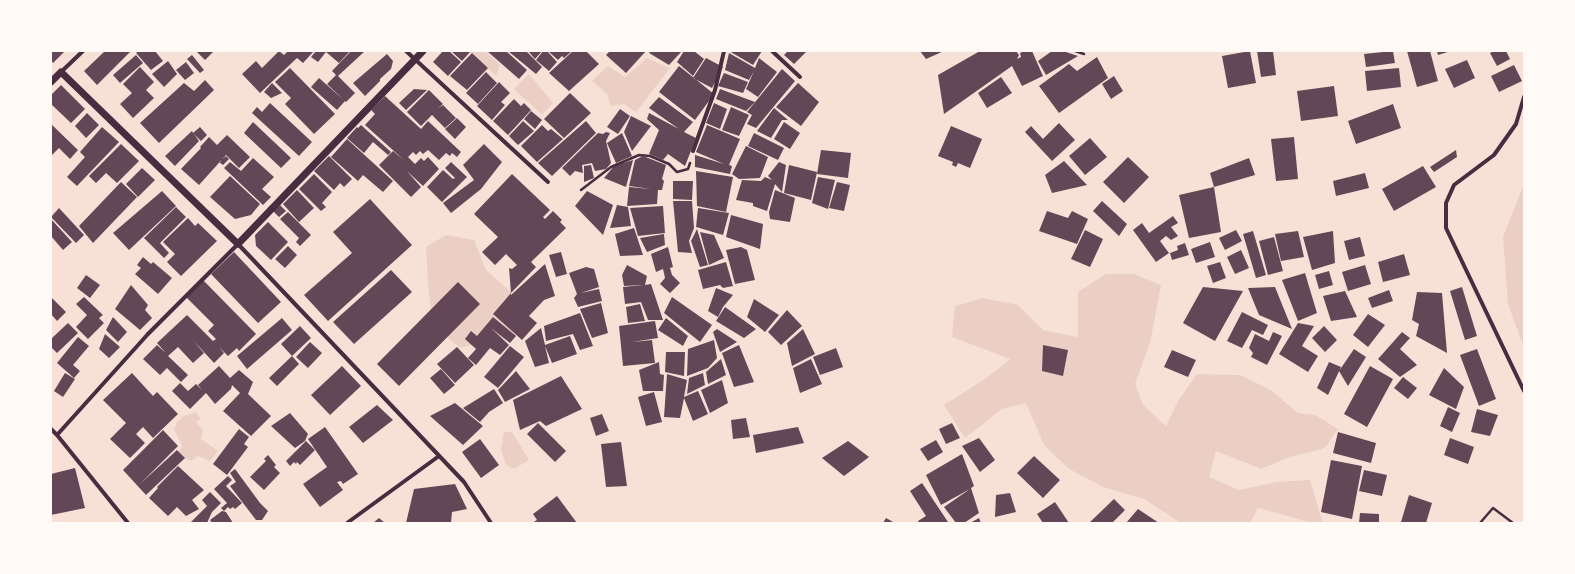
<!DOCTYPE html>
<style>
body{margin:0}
#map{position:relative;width:1575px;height:574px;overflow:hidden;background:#f7e1d7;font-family:"IBM Plex Serif",serif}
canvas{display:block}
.frame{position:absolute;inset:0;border:52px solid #fffaf5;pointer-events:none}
</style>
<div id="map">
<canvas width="1575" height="574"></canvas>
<div class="frame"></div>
</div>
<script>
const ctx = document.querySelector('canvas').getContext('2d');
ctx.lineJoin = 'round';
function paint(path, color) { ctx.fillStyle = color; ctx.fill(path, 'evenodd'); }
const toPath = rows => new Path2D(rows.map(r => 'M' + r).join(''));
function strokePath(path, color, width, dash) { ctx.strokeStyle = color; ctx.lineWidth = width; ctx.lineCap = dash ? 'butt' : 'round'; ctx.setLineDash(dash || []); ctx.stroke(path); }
paint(toPath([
 [471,51,485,51,500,65,496,76],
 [647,58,670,68,636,112,624,104,611,106,607,94,592,81,608,66,625,77],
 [529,74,553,103,542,115,514,89],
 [1524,183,1524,348,1508,304,1503,237],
 [446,235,474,240,486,270,511,292,506,314,517,337,492,340,460,348,433,325,428,285,426,247],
 [1106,274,1134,274,1161,285,1150,343,1135,384,1143,405,1166,426,1178,401,1197,374,1240,375,1271,390,1298,413,1315,415,1338,429,1326,446,1322,449,1290,457,1261,469,1216,451,1209,477,1239,490,1276,482,1310,480,1323,523,1313,523,1258,508,1250,523,1181,523,1144,499,1103,487,1069,469,1044,445,1026,403,1002,409,965,438,944,405,988,377,1010,359,952,337,955,306,983,298,1018,305,1043,330,1078,337,1078,292],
 [196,412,201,419,196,422,203,430,201,439,218,451,210,461,198,456,191,461,185,458,179,452,182,446,174,429,177,422,184,416],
 [504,432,512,432,529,460,514,469,506,465,501,450]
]), '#ebcfc5');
paint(toPath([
 [51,51,65,51,53,63,51,60],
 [105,51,131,51,97,85,84,71],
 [139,51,155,51,163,61,151,70,136,53],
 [196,51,214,51,205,60],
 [279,51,284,55,288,51,314,51,303,63,297,58,260,93,242,74,256,61,262,68],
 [316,51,350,51,339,63,326,52,318,62,311,57],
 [351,51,365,51,338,76,355,93,346,102,327,84,336,75,332,71],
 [443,51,449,51,461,62,448,76,433,62],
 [451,51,469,51,470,52,462,61],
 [487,51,506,51,527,70,519,79],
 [508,51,526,51,542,67,536,74],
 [528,51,542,51,535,59],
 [543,51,547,51,557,62,549,71,536,60],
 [548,51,572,51,564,58,562,56,558,60],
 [573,51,586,51,599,64,569,91,549,73],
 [610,51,646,51,626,73,606,55],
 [651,51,682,51,669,65,649,53],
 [684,51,694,51,704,59,693,76,677,62],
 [729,51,762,51,753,65],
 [788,51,807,51,794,64,784,55],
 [920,51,944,51,926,59],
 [980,51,1016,51,1019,55,1017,59,1021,57,1020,53,1024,51,1032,51,1043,76,1022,86,1012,66,944,114,938,75],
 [1052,51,1063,51,1078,56,1046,75,1038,61],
 [1250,51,1256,83,1228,88,1222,56],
 [1257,51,1273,51,1276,75,1261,77],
 [1393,51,1395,63,1366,67,1364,54],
 [1407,51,1430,51,1438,81,1417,87],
 [1437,51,1451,51,1438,55],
 [1494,51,1506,51,1510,59,1497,66,1490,53],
 [472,53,488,68,467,90,450,76],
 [729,53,755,68,759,58,777,72,758,97,746,89,754,71,749,80,725,70],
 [387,54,393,61,391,69,380,79,380,81,365,96,353,83],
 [136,55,143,63,120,83,113,75],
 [192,55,204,70,200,73,187,59],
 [1097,57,1108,78,1059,113,1039,86,1069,64,1077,71],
 [706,58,723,67,712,88,693,78],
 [1467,60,1475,78,1454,88,1445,69],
 [168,61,177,74,164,87,152,74],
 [186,62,194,73,185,80,176,70],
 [1514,65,1522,81,1499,92,1491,76],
 [679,66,714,94,695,120,659,92],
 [140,67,154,82,146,90,154,98,133,118,120,104,132,93,123,84],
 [290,68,335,114,314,134,285,104,291,98,275,82],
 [1399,68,1401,87,1367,91,1365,71],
 [782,69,795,81,756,128,747,124,752,115,747,112],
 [486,72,497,83,478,104,466,93],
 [724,73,748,82,743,93,718,86],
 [1114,76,1123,91,1111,99,1102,84],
 [1001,77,1012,93,987,108,978,93],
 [319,78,345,101,337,110,311,87],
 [205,80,214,90,159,143,140,123,184,83,194,91],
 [499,82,510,93,501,102,505,105,492,120,477,106],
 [272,83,282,93,271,98,264,92],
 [798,83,819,102,801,126,776,107],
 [61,85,85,109,71,123,51,104,51,95],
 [1334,86,1338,116,1301,121,1297,91],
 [414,89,427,90,406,110,399,103],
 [720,89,755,102,746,111,716,99],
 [429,90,443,104,438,108,443,105,456,118,445,128,432,115,421,126,407,112],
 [570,93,591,113,564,138,544,119],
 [385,96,421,129,428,121,461,152,457,157,452,153,450,156,446,153,439,160,428,150,423,154,420,151,416,155,413,152,408,157,415,164,421,158,424,161,428,157,439,169,423,186,407,171,421,187,411,197,379,165,393,151,405,161,365,125,375,114,371,110],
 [659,97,693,122,684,132,696,138,685,166,668,154,663,160,649,154,659,130,647,119,649,113,679,129,649,108],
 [514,99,521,106,524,103,531,110,508,135,493,121],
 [270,103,312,142,299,156,252,113,257,107,262,112],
 [714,103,727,109,720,129,706,123],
 [1393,104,1401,128,1356,144,1348,121],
 [731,107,749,115,739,136,722,130],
 [774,108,788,120,782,120,771,138,757,131],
 [620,109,630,116,618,134,607,127],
 [531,111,542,120,535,129,524,119],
 [87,113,99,125,86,138,75,126],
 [631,116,651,126,632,151,624,132],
 [457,118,466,127,455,139,445,129],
 [523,121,534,131,518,145,509,136],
 [586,121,596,133,552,176,538,163],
 [253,122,291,158,281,168,244,133],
 [784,122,800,133,790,149,774,139],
 [1059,123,1075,140,1052,161,1025,132,1031,126,1043,139],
 [51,124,78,150,70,159,59,148,51,156],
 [361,125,391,152,388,155,373,142,364,153,347,138,357,127,358,128],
 [542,125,548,131,551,129,563,139,537,162,521,146],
 [707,125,740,139,729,165,732,166,730,174,695,167,695,155,724,164,696,152],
 [951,126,982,139,970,168,958,163,956,167,952,165,953,162,938,156],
 [102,127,119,142,77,186,67,177,85,157,80,152],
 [200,127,207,135,201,141,194,134,199,141,175,166,165,156,192,131,193,133],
 [606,132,610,133,606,141,611,163,606,169,595,171,592,163,582,165,583,173,575,171,570,176,562,168,598,133,603,134],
 [622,133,632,156,616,163,607,143],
 [754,133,784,148,778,160,748,146],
 [227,135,250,157,239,168,226,155,199,185,181,169,201,148,200,147,209,137,217,145],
 [1294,137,1298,179,1276,181,1271,139],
 [1090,138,1107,157,1085,175,1069,156],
 [347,139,393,181,383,192,363,175,358,181,331,157],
 [121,144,139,161,117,183,106,173,96,183,89,176],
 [484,144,502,162,481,189,451,213,443,203,474,180,463,165],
 [746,146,768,157,760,178,739,179,732,174],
 [821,150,851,153,848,178,817,174],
 [1456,150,1457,157,1434,172,1430,167],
 [226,156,229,159,223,165,219,162],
 [329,156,352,179,344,187,340,183,334,190,314,171],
 [643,156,666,165,662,179,664,181,662,190,658,190,657,204,627,206,629,187,651,189,629,186,635,160],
 [1128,157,1149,177,1124,203,1103,182],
 [253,158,274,177,262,189,271,197,263,205,224,168,230,162,241,171],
 [1249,158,1255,175,1214,187,1210,173],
 [633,160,626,187,604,178,614,166],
 [1064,161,1087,185,1052,193,1045,175],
 [451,162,467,177,442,202,427,187,443,170,453,179,455,178,445,168],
 [779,162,786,165,782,192,775,184,767,211,753,206,753,203,736,200,742,180,761,181,765,177,772,180,768,176],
 [591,165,594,178,584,182,584,166],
 [789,165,817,172,811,200,784,193],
 [1423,166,1436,187,1394,211,1382,189],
 [142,168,155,180,138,197,126,184],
 [696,171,733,177,726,212,697,206],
 [1365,173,1369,188,1336,196,1333,181],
 [314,174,332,192,322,203,326,207,321,211,299,189],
 [512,174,550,210,543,217,545,219,553,211,562,220,560,222,566,228,531,262,536,267,511,293,509,268,512,269,517,265,506,254,495,265,482,252,498,237,474,214],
 [230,176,260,204,251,215,235,219,210,197],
 [818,177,835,180,828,209,812,203],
 [673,181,693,181,692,200,673,199],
 [121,182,137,197,93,243,79,226],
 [837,182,850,185,844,211,829,208],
 [1214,187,1221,232,1189,238,1179,195],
 [297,190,314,208,299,222,283,204],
 [775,190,795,198,790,222,770,219,769,212],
 [162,191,176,206,129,250,113,233],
 [587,191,613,205,603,235,575,206],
 [370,199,412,245,328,321,304,295,352,253,333,232],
 [673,201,692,201,694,228,689,241,692,253,678,252],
 [1102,201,1127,224,1119,236,1093,211],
 [280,205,286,211,279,217,273,211],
 [617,205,628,207,631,226,610,228],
 [663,206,665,233,638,236,630,208],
 [176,207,186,217,160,243,169,253,164,258,144,238],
 [59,208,84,235,76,243,51,217],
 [698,208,729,213,723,235,696,227],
 [1047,211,1068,218,1072,211,1088,219,1077,244,1039,231],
 [288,212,311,235,300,246,296,242,299,238,280,219],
 [731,215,763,224,760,249,726,237],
 [1173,216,1178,223,1171,227,1178,236,1171,240,1166,236,1160,241,1169,253,1156,262,1133,230,1142,223,1149,233],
 [188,218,195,226,198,223,217,241,181,276,167,262,175,254,163,242],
 [51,219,72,242,63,250,51,236],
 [268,222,288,242,271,260,256,246,255,235],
 [634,228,643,255,620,256,615,234],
 [697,229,708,265,700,267,691,241],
 [1085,230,1103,239,1090,267,1071,259],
 [1236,230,1242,241,1225,250,1219,238],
 [1253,231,1266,275,1256,278,1243,234],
 [1298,231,1304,257,1281,261,1275,234],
 [1333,231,1335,263,1312,270,1303,237],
 [700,232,714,235,724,258,709,265],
 [664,234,665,245,647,252,640,238],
 [1274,237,1283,271,1268,275,1259,241],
 [1360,237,1365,256,1349,260,1344,241],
 [1210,242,1215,257,1196,263,1191,249],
 [1185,243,1189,255,1172,260,1170,253,1178,250,1177,246],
 [288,246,297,255,285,268,275,259],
 [668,247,673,267,670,268,672,275,680,283,670,293,660,284,665,278,663,269,656,272,651,254],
 [741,247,747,250,755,280,735,284,726,250],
 [1241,250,1249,268,1235,274,1227,257],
 [234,252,281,302,258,323,211,274],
 [561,252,567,274,556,277,549,255],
 [1404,254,1410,275,1383,282,1378,262],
 [143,257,151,264,153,262,172,278,158,294,135,274,141,268,137,265],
 [726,262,733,286,723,288,720,285,703,289,698,270],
 [1220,262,1226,278,1213,283,1207,266],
 [545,264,555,296,544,300,529,316,537,323,522,340,493,314,511,293,511,295],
 [627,265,647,276,645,285,651,284,663,320,648,320,641,302,625,304,623,287,643,285,624,286,622,275],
 [1365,265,1371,284,1348,291,1342,272],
 [586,267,594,269,599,287,581,293,599,289,602,301,578,307,574,298,577,294,569,273],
 [391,270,412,292,354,344,333,322],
 [1329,271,1333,285,1319,289,1315,275],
 [1305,273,1317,313,1298,321,1282,280],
 [86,275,100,285,90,298,77,288],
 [203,280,256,334,239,351,237,348,228,356,219,347,224,353,214,363,192,339,204,353,193,363,178,347,168,356,188,375,181,382,167,368,160,375,143,359,157,345,166,353,157,343,187,315,213,341,216,339,208,331,214,325,186,297],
 [458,282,480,304,399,386,377,364],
 [131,285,148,305,145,310,152,318,140,330,115,309],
 [1203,287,1243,291,1215,341,1183,323],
 [1275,287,1292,329,1259,315,1248,288],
 [1462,287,1477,336,1465,340,1450,291],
 [716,288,733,295,723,307,718,317,708,311],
 [1389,290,1393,301,1372,308,1368,298],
 [1345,291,1357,317,1331,321,1323,296],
 [1417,292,1442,293,1447,353,1416,336,1419,324,1412,320],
 [51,297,66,312,57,321,51,314],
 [84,297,103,315,99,318,104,323,88,339,76,327,87,315,76,304],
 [672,297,712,325,700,342,664,313],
 [754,299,779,315,765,332,747,317],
 [601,303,608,333,592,338,580,309],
 [640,304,645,321,628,323,626,307],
 [725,307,756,329,744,338,716,321],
 [787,310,802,326,781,345,768,332],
 [1242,312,1268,325,1263,335,1252,330,1242,348,1227,341],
 [580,313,593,346,580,350,573,334,546,341,544,326],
 [1368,314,1385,325,1368,347,1353,335],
 [113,317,127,332,118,342,106,330],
 [493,317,516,336,510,343,491,328,509,345,500,355,490,348,476,365,468,358,476,349,465,339,471,331,477,336],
 [282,318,292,330,247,369,237,356],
 [666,318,688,336,683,346,658,330],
 [655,321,658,338,632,342,652,340,655,363,623,366,619,326],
 [68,323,78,333,57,353,51,347,51,339],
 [1298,323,1314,326,1302,346,1318,356,1308,372,1279,354],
 [300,326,311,338,292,356,281,344],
 [1324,326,1337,340,1325,352,1312,338],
 [541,328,545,345,570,336,577,354,552,363,545,346,549,363,535,367,525,341],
 [717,329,737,342,720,352,713,332],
 [803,329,815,354,792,366,787,343],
 [1273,332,1282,336,1267,365,1251,357,1253,353,1249,348,1255,334,1269,341],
 [1402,332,1410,338,1400,349,1417,365,1400,377,1378,359],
 [105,334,120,347,109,358,99,349],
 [78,337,89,346,73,365,80,371,74,378,57,363],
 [714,340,717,358,708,368,687,376,688,349],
 [310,342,322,353,308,368,296,357],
 [739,345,754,382,734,387,722,353],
 [1043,345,1068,350,1063,376,1042,371],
 [510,346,524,357,498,388,484,377],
 [457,347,474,365,455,383,437,364],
 [836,348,843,367,820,375,813,357],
 [1354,349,1366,357,1348,386,1339,371],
 [1477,349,1496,399,1479,406,1460,355],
 [1172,350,1196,360,1188,377,1164,367],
 [666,352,685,352,684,376,665,372],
 [292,356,299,364,277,386,269,378],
 [721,359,726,375,708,384,706,372],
 [811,359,822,384,800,393,793,368],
 [659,362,660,374,664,375,663,391,643,391,639,370],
 [1329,362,1341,367,1328,395,1317,388],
 [219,366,230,378,239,370,253,382,248,394,271,416,251,436,223,411,240,393,232,385,231,389,215,404,206,393,190,409,172,391,180,383,188,391,196,384,202,390,198,385],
 [342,366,361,386,330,415,311,395],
 [1370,366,1393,379,1367,427,1344,414],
 [1444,368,1464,387,1456,409,1429,395],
 [441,369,455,385,444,394,430,378],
 [516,371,530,389,505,402,498,390],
 [65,373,75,379,63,397,54,391],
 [132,373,153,396,157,392,178,414,153,438,143,427,136,434,145,443,130,458,110,439,126,423,103,400],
 [703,373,705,385,687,394,689,378],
 [667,374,687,380,684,397,698,391,708,414,693,421,684,398,680,418,664,417],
 [561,376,582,409,546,426,540,421,520,430,513,400],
 [1403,377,1417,388,1408,399,1394,388],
 [722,380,728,403,710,413,701,390],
 [494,389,503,403,489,412,480,422,463,408],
 [654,392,662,422,646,426,638,397],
 [455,403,483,426,463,445,430,416],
 [377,405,393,420,363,443,349,427],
 [1448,407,1460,413,1452,432,1440,426],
 [1477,409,1498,415,1490,436,1471,432],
 [290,413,308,434,305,441,295,448,271,426],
 [602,414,609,431,596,436,590,418],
 [746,418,750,437,733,439,731,420],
 [538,423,566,451,555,462,527,434],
 [952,423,960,438,946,444,939,429],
 [325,427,358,474,343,484,341,481,337,482,343,490,320,507,303,484,327,467,308,439],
 [798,427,804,443,756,453,753,435],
 [239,429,249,437,244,444,248,447,227,475,213,464],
 [163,430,178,446,140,484,177,450,185,458,146,495,123,470],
 [1338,432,1376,443,1371,463,1333,453],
 [979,438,995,460,980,472,962,446],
 [1450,438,1474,447,1468,464,1444,455],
 [480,439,499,465,481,478,462,452],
 [936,440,943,452,928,461,920,449],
 [306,441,315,450,300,465,297,462,296,464,294,462,290,466,286,461],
 [848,441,869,457,844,476,822,458],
 [621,442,627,486,606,487,601,444],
 [962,454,974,486,971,488,979,513,964,523,956,523,944,507,970,489,941,505,926,475],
 [268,455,276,465,274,467,280,473,264,490,250,477,266,461,264,459],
 [1034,456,1060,480,1043,498,1017,473],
 [1331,460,1362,466,1352,519,1321,512],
 [178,466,204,490,192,500,199,509,186,516,177,507,168,516,149,498,158,488,157,487],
 [75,468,85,508,51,515,51,474],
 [235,469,260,503,268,511,262,520,256,520,230,486,236,482,230,473],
 [1364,470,1387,475,1382,496,1359,491],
 [228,476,232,480,226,486,242,503,235,509,233,507,230,509,228,507,224,511,221,508,227,503,214,489],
 [922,483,948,522,947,523,919,523,918,521,926,516,910,491],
 [455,484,467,509,452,512,451,523,406,523,414,489],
 [210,492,221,503,212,512,207,523,190,523,207,506,202,500],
 [1010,493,1016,512,995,517,996,495],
 [1409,495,1432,503,1426,523,1401,522],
 [557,496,577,523,532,523,537,520,533,514],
 [1114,499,1125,510,1112,523,1089,523],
 [1055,502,1069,523,1043,523,1037,514],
 [1138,509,1159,523,1126,523],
 [222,511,226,512,233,523,212,523,210,520],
 [1360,513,1379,514,1379,523,1359,523],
 [379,518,385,523,373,523],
 [886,518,895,523,883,523],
 [979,518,981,523,970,523]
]), '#644757');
strokePath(toPath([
 [1075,51,1084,54],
 [581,190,611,167,639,155,650,156,669,164,677,172,688,169,690,163],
 [1480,523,1493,508,1513,523]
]), '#4a2c40', 2.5);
strokePath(toPath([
 [406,51,548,182],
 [772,51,800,77],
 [61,72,83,51],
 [1524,97,1516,124,1494,155,1454,185,1446,203,1446,228,1524,391],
 [693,151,715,90,724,51],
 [147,335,238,244,464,482,491,523],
 [51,429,58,436],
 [128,523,57,435,148,334],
 [347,523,439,456]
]), '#4a2c40', 4);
strokePath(toPath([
 [51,82,61,72,238,244,423,51]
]), '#4a2c40', 7);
</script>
